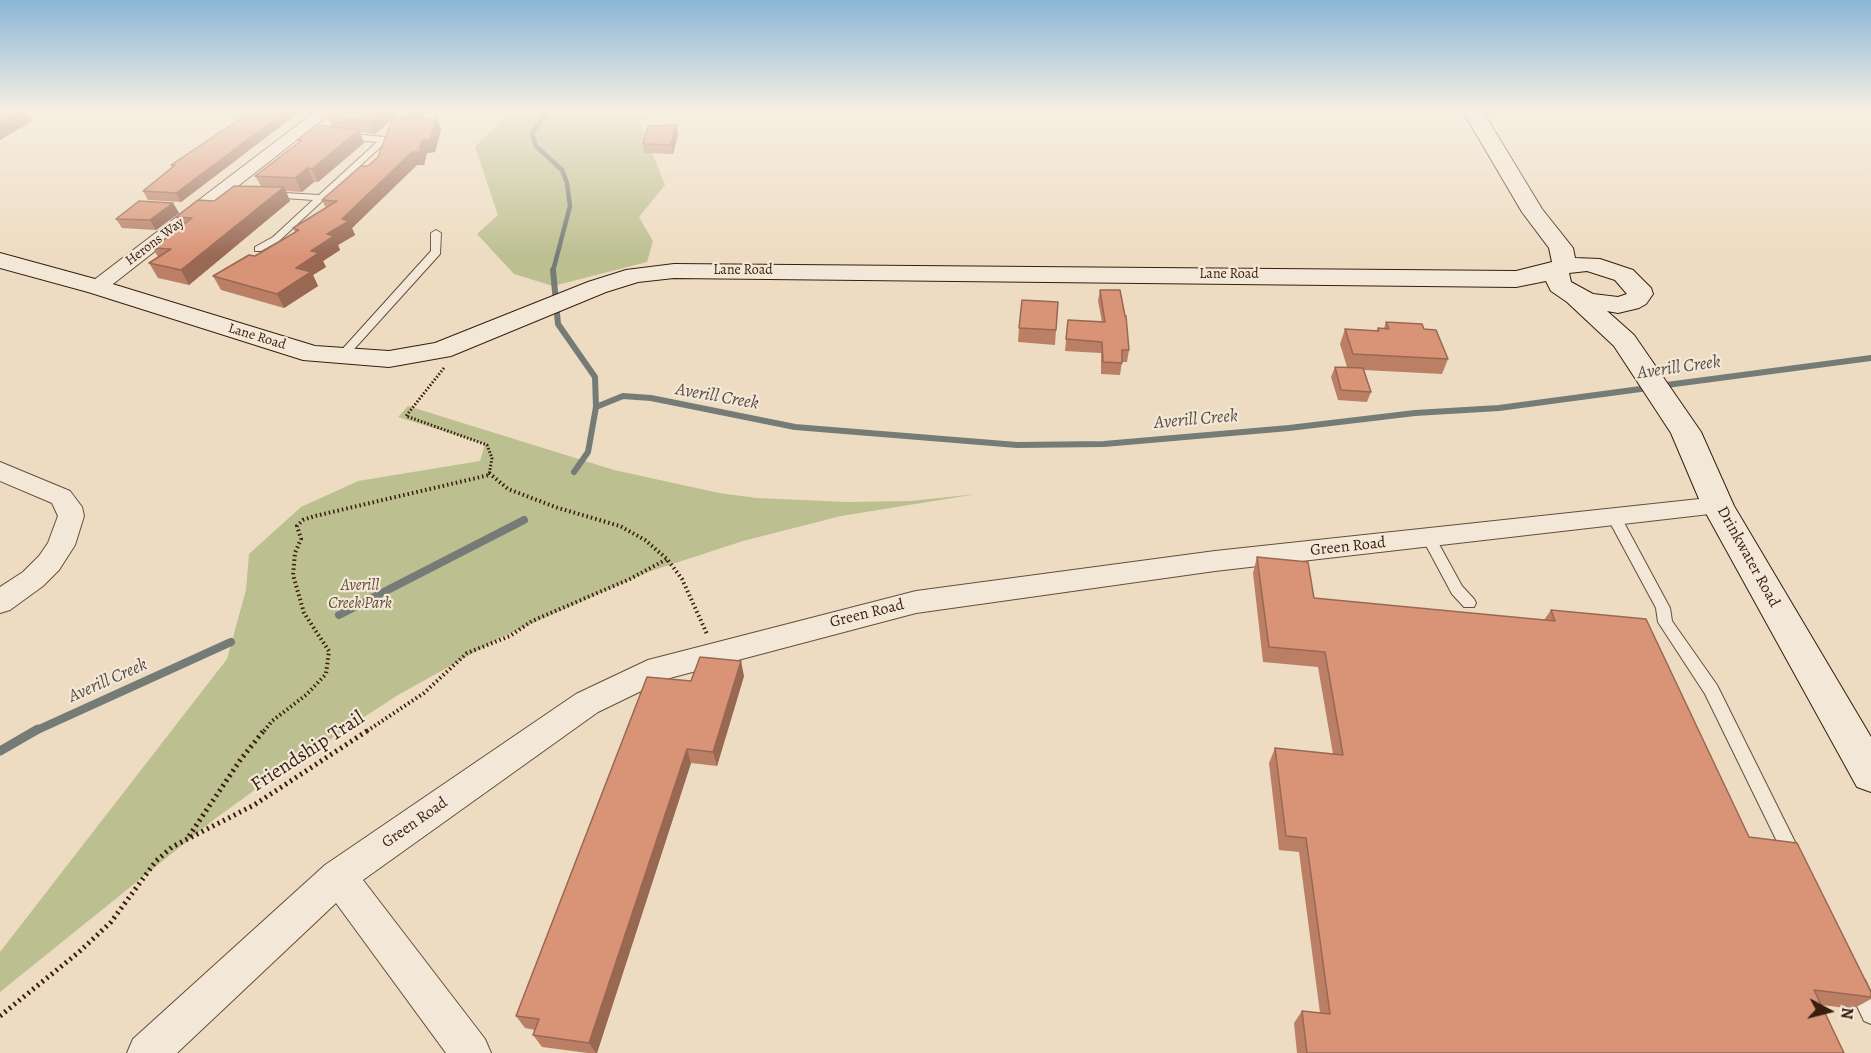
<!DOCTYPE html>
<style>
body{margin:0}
#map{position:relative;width:1871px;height:1053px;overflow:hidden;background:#eddcc1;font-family:Alegreya,serif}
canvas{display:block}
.north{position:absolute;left:1799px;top:981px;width:60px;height:60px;-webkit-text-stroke:4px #f3e8d7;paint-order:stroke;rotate:97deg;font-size:16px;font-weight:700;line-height:24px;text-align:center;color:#391d0f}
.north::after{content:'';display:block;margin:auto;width:21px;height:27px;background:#391d0f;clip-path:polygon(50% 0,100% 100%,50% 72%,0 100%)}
</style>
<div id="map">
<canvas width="1871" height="1053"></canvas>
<div class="north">N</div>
</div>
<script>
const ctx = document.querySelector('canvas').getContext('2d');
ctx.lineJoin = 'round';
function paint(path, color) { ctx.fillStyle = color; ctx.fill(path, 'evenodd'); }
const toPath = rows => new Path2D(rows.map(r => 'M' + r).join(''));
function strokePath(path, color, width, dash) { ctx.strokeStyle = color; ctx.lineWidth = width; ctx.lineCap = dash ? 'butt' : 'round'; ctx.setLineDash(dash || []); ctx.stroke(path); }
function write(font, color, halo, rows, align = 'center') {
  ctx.font = font + ' Alegreya,serif'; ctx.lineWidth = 4.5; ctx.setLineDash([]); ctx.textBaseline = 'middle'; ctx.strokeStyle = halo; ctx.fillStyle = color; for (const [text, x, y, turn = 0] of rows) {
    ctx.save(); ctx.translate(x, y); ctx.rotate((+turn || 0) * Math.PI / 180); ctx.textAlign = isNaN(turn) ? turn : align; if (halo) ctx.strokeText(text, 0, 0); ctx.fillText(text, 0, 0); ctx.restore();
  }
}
paint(toPath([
 [416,110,652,110,644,120,639,120,665,185,639,217,653,241,647,262,553,286,514,274,477,234,498,215,475,147,508,114],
 [408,406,614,470,719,493,757,498,847,502,911,501,977,494,841,516,743,541,648,572,504,636,398,695,277,774,216,818,0,992,0,952,227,659,246,590,249,554,301,507,358,481,480,461,485,444,398,417]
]), '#bcbf90');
strokePath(toPath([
 [548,110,532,133,536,146,562,170,567,183,570,206,553,271]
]), '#757b77', 4.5);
strokePath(toPath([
 [553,270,558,324,595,377,596,407,588,452,574,472],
 [1659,386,1871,358],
 [596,407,623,396,651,398,795,427,1017,445,1104,444,1289,428,1415,413,1499,408,1648,388]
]), '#757b77', 6);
strokePath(toPath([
 [339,615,524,520],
 [35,731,231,642]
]), '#757b77', 8);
strokePath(toPath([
 [0,751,38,729]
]), '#757b77', 9);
const lane = toPath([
 [344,133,384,137,388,140,279,241,261,251,255,251,255,247,273,237,313,200,270,197,267,196,267,192,319,195,377,142,341,138,340,136,344,133],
 [436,230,441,233,440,254,346,358,338,358,338,354,431,251,431,233,436,230],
 [1614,512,1621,517,1670,608,1672,621,1717,685,1799,850,1802,856,1799,862,1793,864,1787,862,1705,694,1658,622,1656,608,1607,517,1614,512],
 [1429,533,1434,535,1462,586,1474,599,1476,603,1474,607,1464,607,1452,594,1422,538,1429,533],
 [1858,977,1865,980,1871,993,1871,1024,1864,1021,1848,987,1851,980,1858,977]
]);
const street = toPath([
 [317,110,335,110,104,291,97,293,90,291,87,287,90,283,317,110],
 [0,462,70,491,82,507,84,516,75,545,59,570,43,586,10,610,0,613,0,587,23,572,39,556,48,543,58,516,52,503,0,481,0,462],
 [1718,497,1727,500,1731,506,1727,512,1215,571,916,613,666,679,598,712,363,880,485,1039,491,1053,446,1053,336,903,177,1053,127,1053,133,1039,325,865,576,694,648,660,916,591,1215,551,1718,497]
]);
const secondary = toPath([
 [1462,110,1482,110,1542,209,1573,248,1575,258,1600,259,1633,270,1651,288,1653,294,1646,304,1639,308,1618,313,1607,311,1634,335,1701,432,1734,506,1871,737,1871,792,1857,787,1702,506,1671,433,1614,346,1567,302,1551,291,1546,281,1516,287,674,278,638,282,606,292,451,356,389,367,303,360,88,292,0,268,0,253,106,282,315,346,389,351,435,343,588,282,626,270,674,264,1516,271,1552,262,1549,248,1522,212,1462,110],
 [1587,271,1615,280,1627,294,1618,297,1593,294,1571,282,1569,273,1587,271]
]);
strokePath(lane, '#664d3c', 2);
strokePath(street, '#664d3c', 2);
strokePath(secondary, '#391d0f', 2);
strokePath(toPath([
 [444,368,406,416,487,445,492,458,489,475]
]), '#391d0f', 3, [1.5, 2]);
strokePath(toPath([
 [489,473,508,489,558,508,620,526,645,540,667,559,682,579,707,634],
 [264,731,272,721,306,695,326,674,329,651,304,613,293,575,295,553,301,539,297,526,303,520,315,516,489,475],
 [367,731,424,693,467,653,510,636,532,621,630,579,667,559]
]), '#391d0f', 4, [1.5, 3]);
strokePath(toPath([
 [189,836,241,759,265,729],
 [0,1016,79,952,111,922,156,861,172,847,254,805,370,729]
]), '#391d0f', 5, [2, 4]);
paint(lane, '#f3e8d7');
paint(street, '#f3e8d7');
paint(secondary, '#f3e8d7');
paint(toPath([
 [253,110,302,110,181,202,148,200,143,191,172,168,171,165],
 [335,110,429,110,420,118,437,117,441,129,435,152,427,153,424,165,417,165,352,228,355,235,338,245,340,250,323,261,326,267,313,275,318,286,284,308,221,290,213,276,255,256,295,232,293,228,326,208,322,200,368,166,378,157,393,118,375,134,360,132,364,143,318,182,314,182,302,192,286,191,290,201,189,285,158,278,149,263,158,257,153,248,181,226,176,217,214,201,261,186,255,176,299,142,297,140,332,127,328,117],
 [676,125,678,134,673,154,644,153,643,144],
 [173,203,179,213,156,230,122,228,116,219],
 [1100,290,1129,350,1127,362,1122,362,1120,375,1101,374,1101,353,1065,351,1068,320,1102,322,1098,301],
 [1386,322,1424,329,1448,359,1442,374,1364,370,1371,392,1367,402,1338,400,1331,377,1335,367,1347,367,1340,344,1345,329,1376,331,1378,328,1384,328],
 [1019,328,1056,330,1055,345,1018,342],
 [1257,557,1314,598,1544,620,1551,610,1749,837,1871,992,1871,999,1853,1009,1822,1005,1844,1053,1297,1053,1294,1023,1302,1011,1320,1013,1299,852,1279,850,1269,763,1275,748,1333,754,1318,667,1263,662,1253,573],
 [744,676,717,766,691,763,597,1053,588,1053,542,1047,533,1035,535,1030,525,1028,516,1016,691,681]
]), '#bb7f66');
paint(toPath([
 [9,110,27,110,28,111,27,111,33,121,0,140,0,122],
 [287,110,302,110,181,202,176,193],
 [384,110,403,110,375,134,370,121],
 [411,110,429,110,405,132,400,120],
 [437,117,441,129,435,152,427,153,424,165,417,165,352,228,355,235,338,245,340,250,323,261,326,267,313,275,318,286,284,308,277,294,296,268,342,219,422,140],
 [676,125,678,134,673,154,671,145],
 [359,130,364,143,318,182,312,169],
 [307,168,314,182,302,192,295,178],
 [284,187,290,201,189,285,181,270],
 [173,203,179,213,156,230,150,220],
 [741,661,744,676,717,766,713,752],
 [687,749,691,763,597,1053,596,1053,589,1043]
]), '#986853');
const building = toPath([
 [0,110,21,110,0,122,0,110],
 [253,110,287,110,176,193,143,191,175,165,171,165,253,110],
 [335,110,384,110,370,121,328,117,335,110],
 [396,110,411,110,400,120,437,117,430,140,422,140,419,152,412,152,342,219,349,221,327,234,334,236,311,251,319,253,296,268,311,272,277,294,213,276,249,255,255,256,299,230,293,228,337,201,322,200,361,166,368,166,378,157,396,110],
 [316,125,359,130,312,169,307,168,295,178,255,176,302,140,297,140,316,125],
 [676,125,671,145,643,144,648,126,676,125],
 [234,186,284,187,181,270,149,263,171,249,153,248,192,218,176,217,198,200,214,201,234,186],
 [139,201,173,203,150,220,116,219,139,201],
 [1100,290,1120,290,1125,316,1126,316,1129,350,1122,350,1122,363,1103,362,1102,342,1066,339,1068,320,1105,322,1100,290],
 [1022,300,1058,302,1056,330,1019,328,1022,300],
 [1386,322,1422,324,1424,329,1436,330,1448,359,1353,354,1345,329,1379,331,1378,328,1389,329,1386,322],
 [1335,367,1363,368,1371,392,1341,390,1335,367],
 [1257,557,1308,562,1314,598,1555,621,1551,610,1646,619,1749,837,1797,843,1871,992,1871,997,1814,990,1844,1053,1307,1053,1302,1011,1330,1014,1306,838,1286,836,1275,748,1343,755,1325,652,1269,647,1257,557],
 [700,657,741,661,713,752,687,749,589,1043,533,1035,539,1019,516,1016,647,677,691,681,700,657]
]);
paint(building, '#d99477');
strokePath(building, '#986853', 1.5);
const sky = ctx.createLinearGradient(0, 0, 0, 257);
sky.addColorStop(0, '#8ab6d7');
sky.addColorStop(0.43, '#f7efe3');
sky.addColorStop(1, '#f7efe300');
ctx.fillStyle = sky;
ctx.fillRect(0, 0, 1871, 257);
write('14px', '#391d0f', '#f3e8d7', [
 ["Herons Way",155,242,-37],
 ["Lane Road",743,271],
 ["Lane Road",1229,275],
 ["Lane Road",257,337,17]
]);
write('16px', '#391d0f', '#f3e8d7', [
 ["Green Road",1348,547,-6],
 ["Drinkwater Road",1748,557,61],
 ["Green Road",867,614,-14],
 ["Green Road",415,823,-35]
]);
write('italic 16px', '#604e36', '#f3e8d7', [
 ["Averill",360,586],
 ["Creek Park",360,604]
]);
write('italic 18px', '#574c43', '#f3e8d7', [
 ["Averill Creek",1679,368,-8],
 ["Averill Creek",717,397,10],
 ["Averill Creek",1196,420,-5],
 ["Averill Creek",108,681,-24]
]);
write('20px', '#391d0f', '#f3e8d7', [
 ["Friendship Trail",308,752,-33]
]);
</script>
